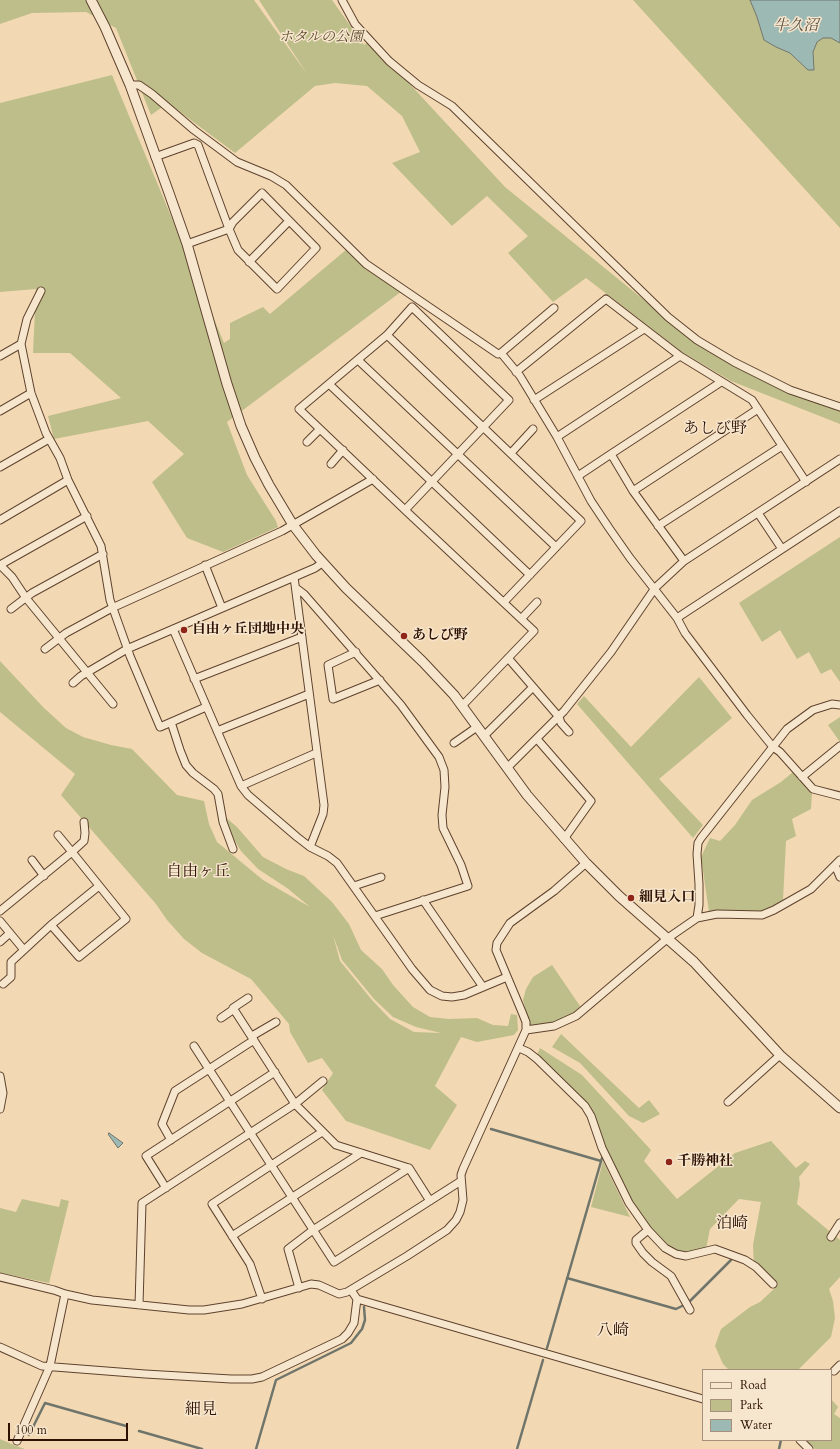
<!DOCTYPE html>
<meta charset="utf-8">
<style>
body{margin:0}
#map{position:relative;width:840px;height:1449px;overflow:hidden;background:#f3d9b3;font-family:Cardo,serif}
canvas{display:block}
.legend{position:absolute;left:702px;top:1369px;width:130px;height:72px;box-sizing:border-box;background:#f7e6ce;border:1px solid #a6907c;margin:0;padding:5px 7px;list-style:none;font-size:12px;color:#2d1000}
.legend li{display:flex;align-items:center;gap:8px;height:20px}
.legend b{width:20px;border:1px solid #a6907c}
.scale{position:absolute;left:8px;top:1423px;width:120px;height:18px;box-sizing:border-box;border:2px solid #2d1000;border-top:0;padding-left:5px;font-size:12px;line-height:14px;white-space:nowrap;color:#2d1000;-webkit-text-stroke:3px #f7e6ce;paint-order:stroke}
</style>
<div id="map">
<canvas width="840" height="1449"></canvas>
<ul class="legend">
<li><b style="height:5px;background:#f7e6ce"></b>Road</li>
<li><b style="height:11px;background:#bebe8a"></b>Park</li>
<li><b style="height:11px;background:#9db9b4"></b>Water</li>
</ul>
<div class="scale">100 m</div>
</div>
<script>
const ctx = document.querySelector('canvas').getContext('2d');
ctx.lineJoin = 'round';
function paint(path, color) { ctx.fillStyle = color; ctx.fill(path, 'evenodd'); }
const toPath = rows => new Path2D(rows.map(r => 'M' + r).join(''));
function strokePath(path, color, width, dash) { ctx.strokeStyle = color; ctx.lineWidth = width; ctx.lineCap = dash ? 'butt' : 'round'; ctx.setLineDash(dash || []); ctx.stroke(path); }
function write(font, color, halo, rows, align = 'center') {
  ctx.font = font + ' Cardo,"Noto Serif JP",serif'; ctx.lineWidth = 3; ctx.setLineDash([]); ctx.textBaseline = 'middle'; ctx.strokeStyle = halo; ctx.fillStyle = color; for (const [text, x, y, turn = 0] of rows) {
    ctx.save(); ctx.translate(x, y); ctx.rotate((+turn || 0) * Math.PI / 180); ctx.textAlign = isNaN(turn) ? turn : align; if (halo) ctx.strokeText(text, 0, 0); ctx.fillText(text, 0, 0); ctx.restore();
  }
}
paint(toPath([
 [0,0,254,0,307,74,259,0,332,0,364,45,368,42,381,58,407,81,505,187,665,317,723,359,840,409,840,424,731,381,682,352,586,278,553,302,508,253,528,236,487,196,452,226,392,163,420,152,402,116,367,86,335,83,315,86,235,153,168,103,151,115,116,28,86,12,32,13,0,24],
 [633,0,750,0,757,17,764,40,776,47,790,53,808,70,814,69,813,52,817,42,823,38,831,38,840,43,840,228],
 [112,75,224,343,230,339,230,323,263,307,270,314,347,249,355,258,402,291,227,422,247,475,276,521,278,527,223,552,187,538,152,482,184,454,148,421,54,439,48,416,121,398,70,353,33,353,36,289,0,292,0,103],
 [840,537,840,682,831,669,821,674,809,652,797,659,780,630,762,642,739,603],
 [0,661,44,708,66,728,83,737,111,745,132,749,177,795,204,801,209,824,217,842,263,880,310,907,287,888,258,869,241,851,228,830,223,815,237,827,263,857,286,869,304,876,332,902,349,924,361,950,382,969,393,985,413,1007,430,1017,449,1019,477,1018,493,1025,508,1026,511,1014,517,1015,518,1030,514,1035,477,1042,461,1037,435,1086,457,1105,430,1150,346,1121,322,1090,333,1073,322,1058,308,1063,290,1032,289,1024,251,979,202,953,184,939,167,920,156,904,61,795,75,774,0,712],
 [333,935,342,960,374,999,393,1017,416,1027,441,1033,414,1032,390,1019,372,1000,340,961],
 [699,677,732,718,659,779,703,825,693,838,577,704,584,696,631,747],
 [840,717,840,742,828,725],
 [793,772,812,792,811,809,792,819,796,836,786,841,783,900,769,909,757,913,709,912,701,857,710,838,720,841,735,825,752,800,781,782],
 [552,965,580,1006,573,1013,555,1022,530,1027,523,1000,526,989,533,977],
 [561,1034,639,1108,649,1100,660,1114,643,1123,629,1116,580,1063,552,1047],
 [540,1048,582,1075,651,1150,644,1161,677,1199,735,1153,771,1141,796,1168,805,1161,810,1164,799,1177,800,1184,797,1204,840,1240,840,1277,829,1289,833,1301,835,1318,831,1337,798,1370,729,1370,723,1364,715,1346,721,1329,750,1307,760,1302,775,1288,754,1268,753,1245,761,1202,739,1199,710,1229,706,1249,686,1254,670,1250,650,1228,634,1205,620,1176,605,1149,595,1120,537,1055],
 [603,1161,630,1217,591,1207],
 [22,1199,59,1207,61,1199,69,1201,49,1283,0,1273,0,1208,16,1212],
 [831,1399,838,1407,834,1414,840,1418,840,1449,815,1449,806,1440,831,1440],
 [0,1439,16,1446,25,1449,0,1449]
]), '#bebe8a');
const water = toPath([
 [750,0,840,0,840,43,831,38,823,38,817,42,813,52,814,70,808,70,790,53,776,47,764,40,757,17,750,0],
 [109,1133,123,1143,118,1148,108,1134,109,1133]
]);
paint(water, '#9db9b4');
strokePath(water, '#70756c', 1);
strokePath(toPath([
 [491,1129,601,1161],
 [567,1278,676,1309,682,1306],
 [689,1302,731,1260],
 [547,1348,602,1158],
 [139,1431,202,1449],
 [29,1435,45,1403,126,1426],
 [256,1449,276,1380,351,1343,362,1329,365,1320,364,1307],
 [517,1449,543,1360],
 [779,1449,781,1440]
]), '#70756c', 2.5);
const minor = toPath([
 [342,0,355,24,389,61,418,85,452,106,668,317,697,340,734,362,790,390,840,407],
 [130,85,139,85,152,94,194,130,237,162,271,176,286,185,366,264,498,354,501,353,520,376,557,437,591,501,609,528,630,558,677,618,685,633,747,715,773,747,780,752,813,789,840,796],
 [155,157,194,143,198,145,229,229,187,244],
 [262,193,316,248,277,289,238,250,229,229,233,222,262,193],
 [249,262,289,221],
 [41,291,27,319,21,344,31,393,46,433,60,458,68,480,101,546,110,600,130,656,160,727,206,707],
 [387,335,581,521,504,602],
 [501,353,554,308],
 [0,356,21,344],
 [358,360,556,547],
 [516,372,606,299,680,356,752,400,806,482],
 [329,384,530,575],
 [534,400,644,329],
 [0,411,31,393],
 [557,437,680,356],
 [307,442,320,429],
 [511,453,533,429],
 [331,464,343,450],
 [0,467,49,439],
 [578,476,611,454],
 [633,491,758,409],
 [405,510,509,400,412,307,387,335,299,409,405,510,534,631,462,706],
 [758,513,782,549],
 [0,520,68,480],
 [658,526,782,446],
 [684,561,633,491,611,454,721,382],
 [0,565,12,577,26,598,113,704],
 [0,565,87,516],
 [205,565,222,608],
 [294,577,324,805,323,814,310,847],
 [296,588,304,594,401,705,439,757,444,770,445,787,442,815,443,828,461,865,468,886,375,916],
 [11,609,32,593,103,554],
 [677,618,840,511],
 [521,619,537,602],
 [173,629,241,786,248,795,297,837,310,847,328,856,337,863,412,969,430,990,442,996,452,997,464,995,507,977],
 [45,649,66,633,112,608,282,531,373,479],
 [356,652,328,665,333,699,380,680],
 [508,658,559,717,561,723,569,732],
 [194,679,302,637],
 [73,683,81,676,127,649,315,568,322,563],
 [171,722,180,750,186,765,193,773,214,789,218,794,223,822,233,849],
 [217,731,309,694],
 [484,736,533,687],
 [537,739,591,801,564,839],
 [454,743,477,727],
 [507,768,564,711,611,652,655,588,684,561,840,459],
 [802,777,840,746],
 [241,786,316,753],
 [58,835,72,852,84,841,85,833,84,822],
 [32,860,44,876],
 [835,865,840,877],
 [354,886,381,877],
 [423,900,483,987],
 [0,911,72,852,126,919,79,957,51,925,11,962,11,977,3,984],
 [697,918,717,914,762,915,774,910,811,889,840,860],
 [0,921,24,950],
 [51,925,99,886],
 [0,942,10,933],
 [248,998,233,1008,295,1104,336,1145,409,1168,430,1201],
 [221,1018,234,1009],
 [526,1030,554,1026,576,1016,668,938,697,918,699,905,699,884,697,854,698,843,701,838,787,729,813,710,832,704,840,705],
 [252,1036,276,1022],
 [194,1046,334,1262,461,1181],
 [519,1048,528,1052,537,1059,585,1106,591,1116,602,1148,629,1203,648,1230,665,1248,676,1254,686,1256,715,1249,745,1260,756,1267,773,1284],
 [0,1076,3,1093,0,1109],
 [728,1102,780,1055],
 [171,1140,162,1124,175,1091,254,1040],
 [166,1188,146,1156,275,1072],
 [648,1230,636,1240,636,1243,643,1253,652,1262,671,1276,690,1310],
 [232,1236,361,1153],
 [831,1237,840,1223],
 [0,1277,54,1290,65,1294,92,1300,189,1310,204,1310,242,1304,311,1284,319,1285,339,1294,347,1292,407,1256,447,1230,456,1220,460,1212,463,1200,461,1175,463,1169,526,1030,526,1022,522,1012,496,950,497,943,510,923,554,891,586,863],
 [299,1288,288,1249,313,1230,409,1168],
 [262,1299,250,1264,212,1204,322,1132],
 [357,1299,703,1399],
 [139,1305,142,1203,295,1104,323,1081],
 [0,1347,42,1366,145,1374,231,1379,252,1379,262,1377,342,1339,348,1333,354,1323,357,1299,351,1290],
 [834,1371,840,1365],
 [800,1440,809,1449],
 [17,1441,50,1366,65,1294]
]);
const tertiary = toPath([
 [91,0,105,27,130,85,169,193,187,244,227,384,241,426,255,458,269,485,293,525,316,555,346,588,423,662,454,695,527,795,586,863,619,896,694,962,780,1055,840,1108]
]);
strokePath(minor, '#5e422d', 9);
strokePath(tertiary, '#5e422d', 11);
strokePath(minor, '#f7e6ce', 7);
strokePath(tertiary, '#f7e6ce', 9);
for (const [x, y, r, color] of [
 [184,630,4,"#8f2418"],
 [404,636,4,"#8f2418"],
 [631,898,4,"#8f2418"],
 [669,1162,4,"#8f2418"]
]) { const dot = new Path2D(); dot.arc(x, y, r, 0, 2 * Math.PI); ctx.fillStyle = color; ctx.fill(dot); strokePath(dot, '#f7e6ce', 1.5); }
write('italic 14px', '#604d30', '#f7e6ce', [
 ["ホタルの公園",321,38]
]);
write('bold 14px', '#2d1000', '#f7e6ce', [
 ["自由ヶ丘団地中央",192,630],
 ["あしび野",412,636],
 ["細見入口",639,898],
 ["千勝神社",677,1162]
], 'left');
write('italic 15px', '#544b3f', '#f7e6ce', [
 ["牛久沼",796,27]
]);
write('16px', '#2d1000', '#f7e6ce', [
 ["あしび野",715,429],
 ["自由ヶ丘",198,872],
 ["泊崎",732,1224],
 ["八崎",613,1331],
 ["細見",201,1410]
]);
</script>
